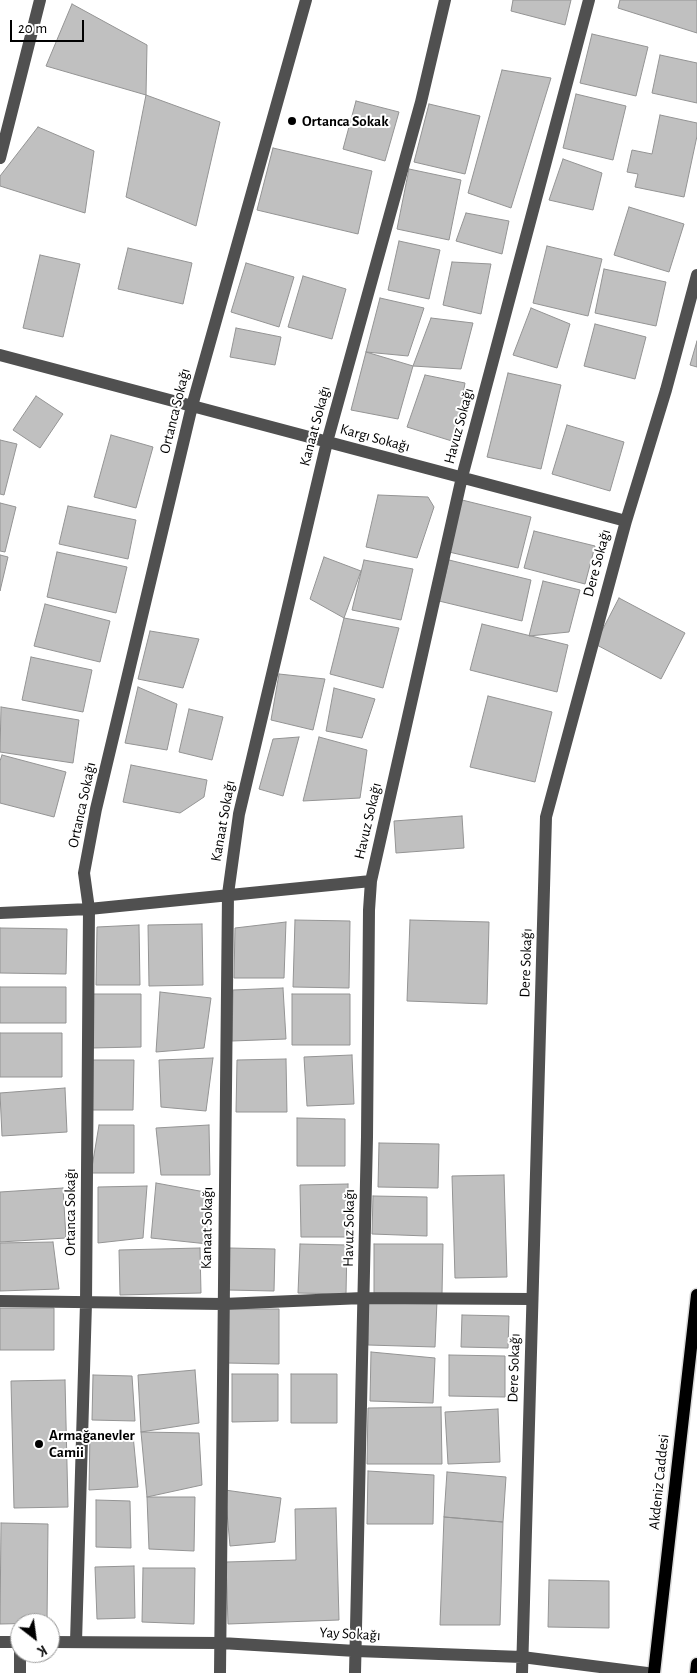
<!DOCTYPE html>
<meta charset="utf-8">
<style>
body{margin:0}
#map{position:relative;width:697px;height:1673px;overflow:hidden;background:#fff;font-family:"Alegreya Sans",sans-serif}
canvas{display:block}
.north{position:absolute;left:10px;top:1613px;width:50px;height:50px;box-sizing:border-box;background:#fff;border:1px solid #999;border-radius:50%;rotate:150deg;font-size:14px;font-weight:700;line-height:20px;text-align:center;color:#000}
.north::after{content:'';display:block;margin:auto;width:18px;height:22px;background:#000;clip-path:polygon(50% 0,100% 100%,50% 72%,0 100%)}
.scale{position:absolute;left:10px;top:20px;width:74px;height:22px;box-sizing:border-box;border:2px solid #000;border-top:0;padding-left:6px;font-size:15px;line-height:18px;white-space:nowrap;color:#000;-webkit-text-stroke:4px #fff;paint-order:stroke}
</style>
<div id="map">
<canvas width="697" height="1673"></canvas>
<div class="north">K</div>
<div class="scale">20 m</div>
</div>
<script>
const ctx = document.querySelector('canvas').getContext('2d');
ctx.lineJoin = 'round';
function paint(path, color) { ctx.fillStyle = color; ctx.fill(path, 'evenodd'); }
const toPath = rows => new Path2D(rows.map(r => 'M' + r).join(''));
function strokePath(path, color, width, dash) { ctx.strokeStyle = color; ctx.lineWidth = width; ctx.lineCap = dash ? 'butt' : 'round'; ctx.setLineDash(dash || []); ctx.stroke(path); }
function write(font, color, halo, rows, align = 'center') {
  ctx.font = font + ' "Alegreya Sans",sans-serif'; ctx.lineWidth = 4; ctx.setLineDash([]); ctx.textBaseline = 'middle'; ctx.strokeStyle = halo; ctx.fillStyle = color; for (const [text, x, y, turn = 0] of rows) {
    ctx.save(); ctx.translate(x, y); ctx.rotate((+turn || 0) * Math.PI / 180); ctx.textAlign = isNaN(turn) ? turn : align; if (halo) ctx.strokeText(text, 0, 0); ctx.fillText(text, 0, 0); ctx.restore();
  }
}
const building = toPath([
 [513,0,571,0,565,25,511,11,513,0],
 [620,0,697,0,697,33,618,8,620,0],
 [72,4,147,45,146,95,46,66,72,4],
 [592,34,648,47,636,96,580,83,592,34],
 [660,55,697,63,697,103,652,93,660,55],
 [502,70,551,78,511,208,468,193,502,70],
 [576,94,626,106,613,160,563,148,576,94],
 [146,95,220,122,196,226,126,197,146,95],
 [356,101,399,112,385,161,343,149,356,101],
 [429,104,480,116,465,174,414,162,429,104],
 [660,115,697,123,697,136,684,197,635,187,638,174,627,172,632,150,652,154,660,115],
 [38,127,94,151,85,213,0,186,0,176,38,127],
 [273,148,372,171,358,234,257,210,273,148],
 [563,159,602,173,593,210,549,200,563,159],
 [409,169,461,180,449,240,397,229,409,169],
 [629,207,684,224,669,272,614,255,629,207],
 [466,213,509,221,502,254,456,241,466,213],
 [399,241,440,250,429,299,388,290,399,241],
 [547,246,602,259,588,316,533,303,547,246],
 [128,248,192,263,183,304,118,289,128,248],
 [40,255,80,264,63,337,23,328,40,255],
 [452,262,491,264,481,314,443,305,452,262],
 [246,263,294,277,279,327,231,312,246,263],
 [604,269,666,282,656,326,595,313,604,269],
 [303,276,346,289,332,339,288,327,303,276],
 [380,298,424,308,408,356,366,352,380,298],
 [531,308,570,324,557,368,513,355,531,308],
 [431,318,473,323,461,369,413,366,431,318],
 [595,324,646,337,635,379,584,366,595,324],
 [236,328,281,337,275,365,230,357,236,328],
 [697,341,697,367,690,365,697,341],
 [366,352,413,366,398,419,351,410,366,352],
 [508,373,561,385,541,469,487,457,508,373],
 [425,375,465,383,455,442,407,427,425,375],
 [36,396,63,414,40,448,13,430,36,396],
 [567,425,624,442,610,491,552,474,567,425],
 [111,435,153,447,136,508,94,497,111,435],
 [0,440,17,444,4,495,0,494,0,440],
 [378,495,428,497,434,507,417,558,366,547,378,495],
 [462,500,531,517,518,568,449,552,462,500],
 [0,503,16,507,5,552,0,551,0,503],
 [68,506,136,520,128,559,59,544,68,506],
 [534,531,595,546,585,584,524,568,534,531],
 [57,552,127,567,116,613,47,597,57,552],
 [0,555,8,557,0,591,0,555],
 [324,557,361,571,344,618,310,599,324,557],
 [364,560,413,569,401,620,352,610,364,560],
 [449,560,531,580,522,621,439,601,449,560],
 [543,581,580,590,569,632,529,636,543,581],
 [619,598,685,633,661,679,595,644,619,598],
 [45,604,110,621,100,662,34,646,45,604],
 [344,618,399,628,383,688,330,674,344,618],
 [482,624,568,645,557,692,470,670,482,624],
 [150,631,199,639,183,688,138,679,150,631],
 [31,657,92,670,83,712,22,700,31,657],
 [279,674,325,679,313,730,271,720,279,674],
 [138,687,177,704,167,750,125,743,138,687],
 [334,688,375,699,362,738,326,731,334,688],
 [488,696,552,712,535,782,470,767,488,696],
 [1,707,79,720,73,763,0,752,1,707],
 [189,709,223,717,212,760,179,752,189,709],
 [299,737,283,796,259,789,273,739,299,737],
 [319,737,367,750,360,798,303,801,319,737],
 [2,755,66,772,54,817,0,803,0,761,2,755],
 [131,765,207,780,204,797,180,813,123,802,131,765],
 [462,816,464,848,396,853,394,821,462,816],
 [295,920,350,921,349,988,293,987,295,920],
 [410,920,489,922,487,1004,407,1001,410,920],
 [286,922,284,978,234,978,235,928,286,922],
 [202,924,203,985,149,986,148,925,202,924],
 [139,925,140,985,96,985,97,927,139,925],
 [0,928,67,929,66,974,0,973,0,928],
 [0,987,66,987,66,1023,0,1023,0,987],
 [283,988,286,1039,232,1041,233,990,283,988],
 [160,992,211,998,204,1048,156,1052,160,992],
 [91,994,141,994,141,1047,91,1048,91,994],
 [292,994,350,994,350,1045,292,1045,292,994],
 [0,1033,62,1033,62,1077,0,1077,0,1033],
 [352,1055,354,1104,307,1106,304,1057,352,1055],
 [213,1058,206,1111,161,1107,159,1060,213,1058],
 [286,1059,287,1112,236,1112,237,1060,286,1059],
 [88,1060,134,1060,133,1110,88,1110,88,1060],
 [65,1088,67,1132,2,1136,0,1093,65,1088],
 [297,1118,345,1119,345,1166,297,1166,297,1118],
 [99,1125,134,1125,134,1173,91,1173,99,1125],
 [209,1125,210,1175,161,1175,156,1128,209,1125],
 [379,1143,439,1144,438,1188,378,1187,379,1143],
 [504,1175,507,1277,455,1278,452,1176,504,1175],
 [156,1183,205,1192,208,1244,151,1238,156,1183],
 [348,1184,348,1237,301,1237,300,1185,348,1184],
 [147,1186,143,1238,98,1243,98,1187,147,1186],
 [63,1188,66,1238,0,1242,0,1192,63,1188],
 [373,1196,427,1197,427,1236,372,1234,373,1196],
 [53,1242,59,1289,0,1291,0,1243,53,1242],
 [300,1244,347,1245,346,1294,298,1293,300,1244],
 [374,1244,443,1244,442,1294,374,1293,374,1244],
 [200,1248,201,1293,120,1295,119,1250,200,1248],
 [229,1248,275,1249,274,1291,228,1290,229,1248],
 [368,1300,437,1301,435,1347,368,1345,368,1300],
 [0,1308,54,1308,54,1350,0,1350,0,1308],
 [227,1309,279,1309,279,1364,226,1363,227,1309],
 [462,1315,509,1316,508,1348,461,1347,462,1315],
 [371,1352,435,1358,433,1403,370,1401,371,1352],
 [449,1355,505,1356,505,1397,449,1396,449,1355],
 [195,1370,199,1423,141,1432,138,1375,195,1370],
 [232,1374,278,1374,278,1421,232,1422,232,1374],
 [291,1374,337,1374,337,1423,291,1423,291,1374],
 [93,1375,132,1376,135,1421,92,1420,93,1375],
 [65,1380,68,1507,14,1508,11,1381,65,1380],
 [441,1407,442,1464,367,1464,368,1408,441,1407],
 [498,1409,500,1462,448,1464,445,1412,498,1409],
 [141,1432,199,1433,202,1485,147,1497,141,1432],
 [90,1433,133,1435,138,1487,89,1490,90,1433],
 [368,1471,434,1475,433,1524,367,1524,368,1471],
 [447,1472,506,1477,503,1522,444,1517,447,1472],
 [225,1490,281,1498,275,1542,230,1546,225,1490],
 [147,1497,195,1497,194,1551,149,1549,147,1497],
 [96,1500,130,1501,131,1548,96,1547,96,1500],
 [336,1508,339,1620,228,1624,226,1562,296,1560,295,1509,336,1508],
 [444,1517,503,1522,500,1625,440,1625,444,1517],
 [1,1523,48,1524,47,1623,0,1624,1,1523],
 [134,1566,135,1618,97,1619,95,1567,134,1566],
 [143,1568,195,1568,194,1624,142,1622,143,1568],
 [549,1580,609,1581,609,1628,548,1627,549,1580]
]);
paint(building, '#c0c0c0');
strokePath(building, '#949494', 1);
const major = toPath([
 [654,1673,697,1295],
 [696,1673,697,1664]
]);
strokePath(major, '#dbdbdb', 15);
strokePath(toPath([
 [0,158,40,0],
 [0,355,626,521],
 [0,913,89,909,371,881],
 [0,1301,223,1304,363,1298,532,1299],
 [0,1642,20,1642],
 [50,1642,221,1643,356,1651,522,1657,647,1673],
 [76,1642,86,1303,89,909,84,873,96,809,192,406,306,0],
 [20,1653,20,1673],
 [220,1673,228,894,239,814,327,442,421,102,445,0],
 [355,1673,367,1137,369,910,371,881,462,477,589,0],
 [522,1673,546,817,626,521,666,390,697,275]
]), '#505050', 12);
strokePath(major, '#000', 12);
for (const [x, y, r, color] of [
 [292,121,5,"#000"],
 [39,1444,5,"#000"]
]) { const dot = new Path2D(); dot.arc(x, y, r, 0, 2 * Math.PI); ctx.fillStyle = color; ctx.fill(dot); strokePath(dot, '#fff', 2); }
write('bold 15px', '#000', '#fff', [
 ["Ortanca Sokak",302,121],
 ["Armağanevler",49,1435],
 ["Camii",49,1452]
], 'left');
write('15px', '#000', '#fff', [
 ["Ortanca Sokağı",175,411,-76],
 ["Kanaat Sokağı",315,426,-75],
 ["Havuz Sokağı",459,426,-75],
 ["Kargı Sokağı",375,438,15],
 ["Dere Sokağı",597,563,-75],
 ["Ortanca Sokağı",82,805,-78],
 ["Kanaat Sokağı",223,821,-80],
 ["Havuz Sokağı",368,821,-77],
 ["Dere Sokağı",526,963,-88],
 ["Ortanca Sokağı",70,1212,-90],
 ["Kanaat Sokağı",207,1228,-89],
 ["Havuz Sokağı",349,1228,-89],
 ["Dere Sokağı",514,1368,-88],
 ["Akdeniz Caddesi",659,1482,-84],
 ["Yay Sokağı",350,1634,3]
]);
</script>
